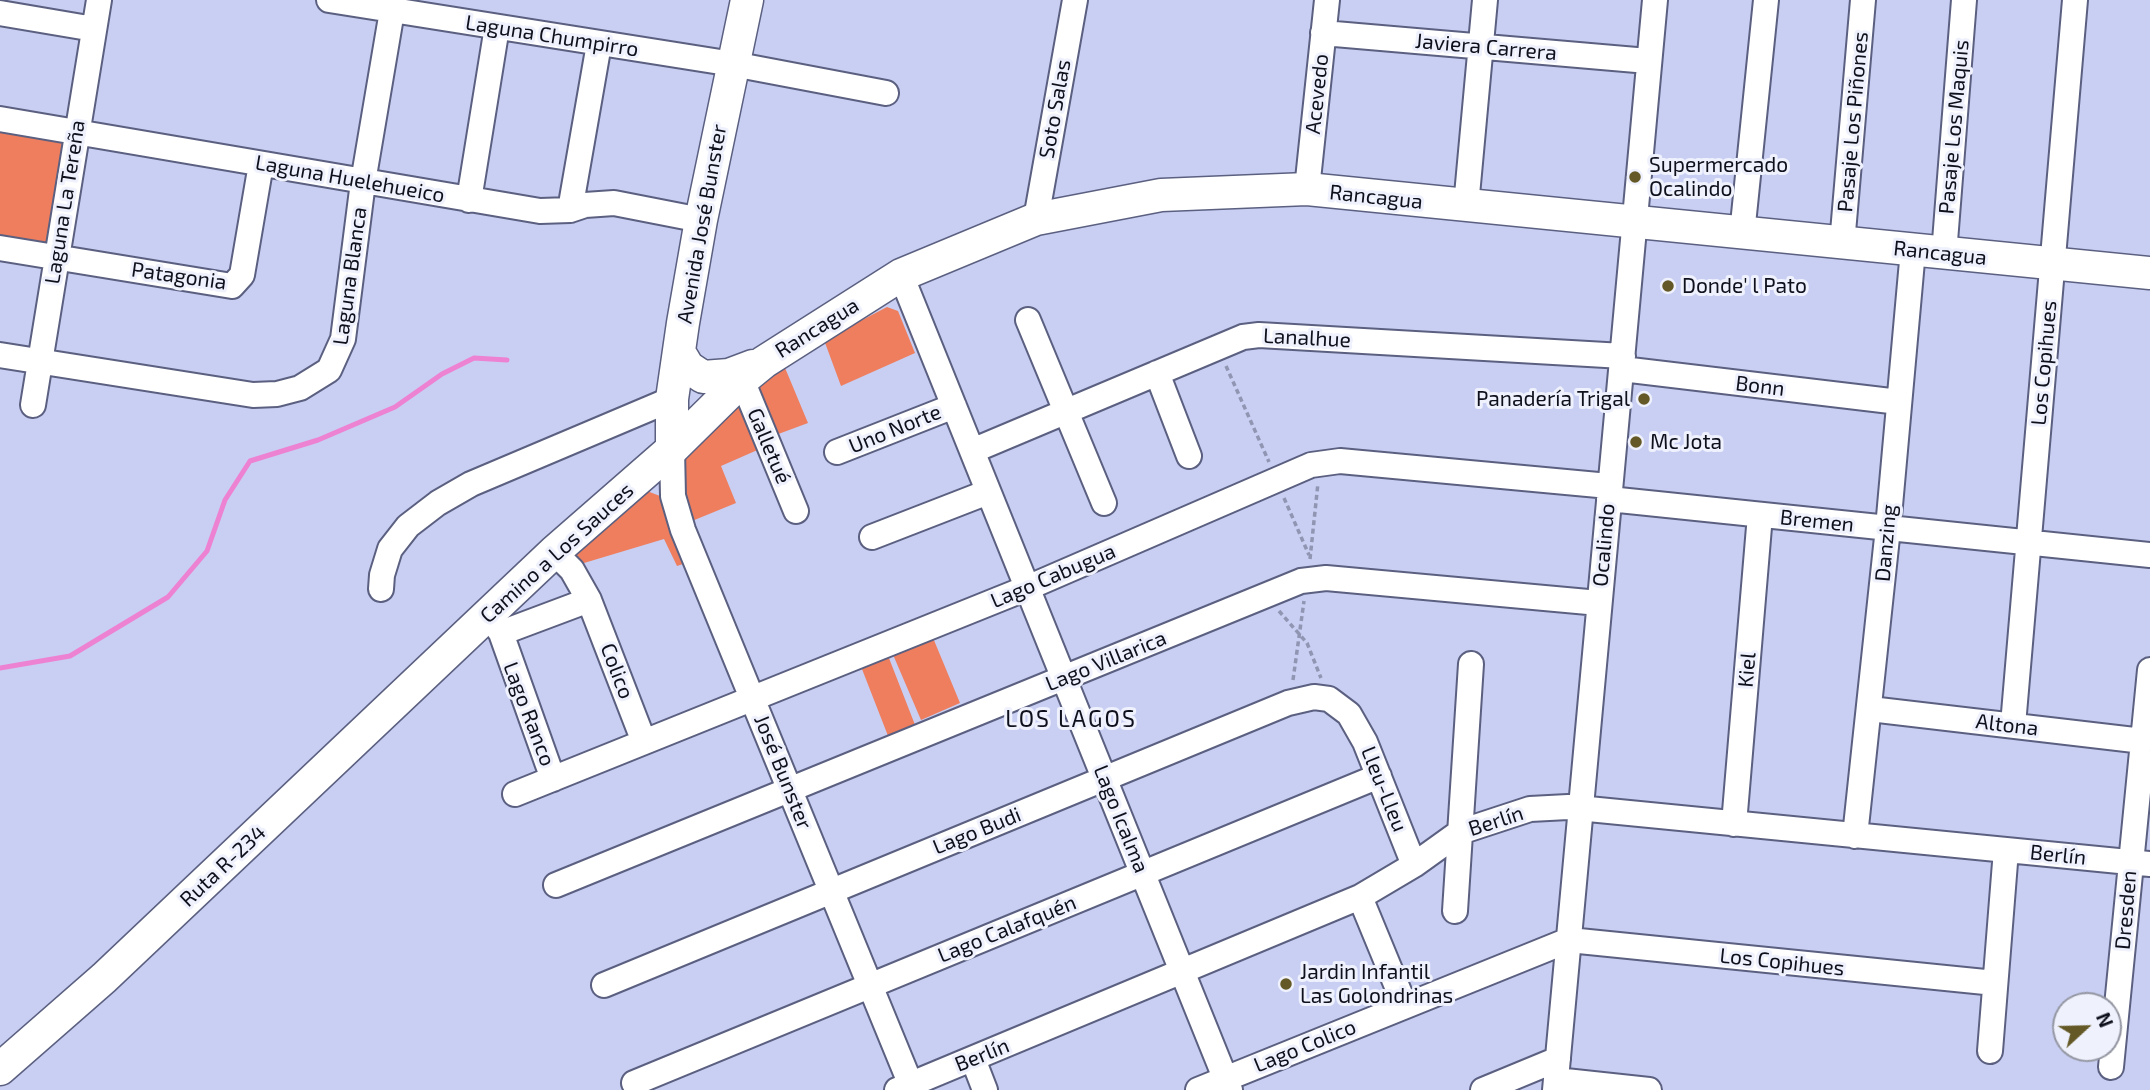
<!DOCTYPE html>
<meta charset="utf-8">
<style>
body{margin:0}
#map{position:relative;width:2150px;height:1090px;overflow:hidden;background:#c8cff3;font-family:"Exo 2",sans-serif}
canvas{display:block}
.north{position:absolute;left:2052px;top:992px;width:70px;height:70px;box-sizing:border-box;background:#eff1fd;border:2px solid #9597a3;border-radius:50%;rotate:68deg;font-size:19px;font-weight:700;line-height:28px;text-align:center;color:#0e101c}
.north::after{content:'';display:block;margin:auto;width:24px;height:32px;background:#645926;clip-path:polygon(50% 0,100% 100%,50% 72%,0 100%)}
</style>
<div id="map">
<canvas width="2150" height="1090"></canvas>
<div class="north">N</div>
</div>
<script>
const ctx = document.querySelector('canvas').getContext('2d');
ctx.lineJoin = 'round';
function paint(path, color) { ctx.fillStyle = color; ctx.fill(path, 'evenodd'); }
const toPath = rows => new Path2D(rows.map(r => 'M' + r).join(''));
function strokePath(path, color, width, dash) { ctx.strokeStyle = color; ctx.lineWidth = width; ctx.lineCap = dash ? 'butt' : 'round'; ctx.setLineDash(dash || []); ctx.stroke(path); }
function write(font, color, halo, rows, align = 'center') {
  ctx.font = font + ' "Exo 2",sans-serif'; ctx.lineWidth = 6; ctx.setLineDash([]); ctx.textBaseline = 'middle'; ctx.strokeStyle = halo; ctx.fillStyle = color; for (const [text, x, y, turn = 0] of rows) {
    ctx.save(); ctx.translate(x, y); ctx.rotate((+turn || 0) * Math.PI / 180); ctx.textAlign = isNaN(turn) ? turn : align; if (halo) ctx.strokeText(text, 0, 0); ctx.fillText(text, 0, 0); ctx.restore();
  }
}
paint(toPath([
 [0,129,64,140,46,246,0,239],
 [887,307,898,311,915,353,841,386,824,340],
 [783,363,808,423,773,436,752,387],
 [740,392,762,448,721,466,736,503,692,521,680,473,686,444],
 [647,491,660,496,683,564,677,566,664,539,574,566,575,546],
 [931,633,960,703,921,720,891,650],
 [887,653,917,730,890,741,860,664]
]), '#ee7e5e');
strokePath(toPath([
 [0,668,70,656,168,597,207,551,225,500,250,461,318,440,395,407,442,374,474,358,507,360]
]), '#ed82d3', 5);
const minor = toPath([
 [329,0,733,64,886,93],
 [0,13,94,29],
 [1323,33,1648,61],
 [0,119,540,211,570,210,585,205,614,203,701,220],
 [1307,189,1327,0],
 [469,200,497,27],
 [1466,206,1485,0],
 [570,210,599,44],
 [1036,219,1075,0],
 [1742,234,1766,0],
 [1842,244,1863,0],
 [0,248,232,286,242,275,261,164],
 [1944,254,1964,0],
 [901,275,1230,1090],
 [1028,320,1104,503],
 [0,355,253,395,277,394,300,388,329,370,343,339,363,182,392,11],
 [1622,369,1899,402],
 [1157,373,1189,456],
 [742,380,796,511],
 [33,405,99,0],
 [672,449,673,496,683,530,913,1090],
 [972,451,1243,337,1259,335,1623,356],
 [837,452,954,406],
 [1609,499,2150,555],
 [872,537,988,492],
 [381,589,382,575,390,549,408,526,438,503,471,484,672,399],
 [589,600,644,742],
 [489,615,501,633,553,779],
 [501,633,589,600,572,570,554,552],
 [1870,709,2143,741],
 [2013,725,2075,0],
 [515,794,1027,588,1311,465,1340,461,1609,486],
 [1734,824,1760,515],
 [1855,836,1888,528,1913,250],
 [556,885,1301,581,1326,578,1599,603],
 [1360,897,1405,1006],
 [1455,911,1471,664],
 [604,985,1288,703,1314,697,1329,699,1349,714,1365,742,1414,865],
 [1990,1051,2006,850],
 [973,1059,985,1090],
 [2111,1067,2150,670],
 [1556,1080,1649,1090],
 [634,1083,1379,776],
 [897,1090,1360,897,1414,865,1460,832,1530,809,1568,807,2150,864],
 [1198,1090,1569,940,1995,983],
 [1483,1090,1558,1059],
 [1555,1090,1655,0]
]);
const major = toPath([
 [679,352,688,367,703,377,729,375,753,366],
 [672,449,672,399,683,323,701,220,747,0],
 [0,1069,104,978,554,552,672,449,742,380,764,362,901,275,1036,219,1161,195,1307,189,2150,273]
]);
strokePath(minor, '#5b6080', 28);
strokePath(major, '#5b6080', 35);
strokePath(toPath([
 [1226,366,1269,462],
 [1284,498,1309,555],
 [1310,559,1318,483],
 [1279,611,1307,643,1321,678],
 [1293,680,1304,601]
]), '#9095b2', 3.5, [5, 3.5]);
strokePath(minor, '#fff', 24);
strokePath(major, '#fff', 32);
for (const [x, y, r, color] of [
 [1635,177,7,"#645926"],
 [1668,286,7,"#645926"],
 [1644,399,7,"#645926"],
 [1636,442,7,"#645926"],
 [1286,984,7,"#645926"]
]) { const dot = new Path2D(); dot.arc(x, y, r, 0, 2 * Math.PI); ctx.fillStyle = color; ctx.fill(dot); strokePath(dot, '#eff1fd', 2.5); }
write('21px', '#0e101c', '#eff1fd', [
 ["Laguna Chumpirro",552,36,9],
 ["Javiera Carrera",1486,47,5],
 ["Acevedo",1317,94,-84],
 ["Soto Salas",1055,109,-80],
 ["Pasaje Los Piñones",1853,122,-85],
 ["Pasaje Los Maquis",1954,127,-85],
 ["Laguna Huelehueico",350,179,10],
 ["Rancagua",1376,197,6],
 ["Laguna La Tereña",65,202,-81],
 ["Avenida José Bunster",702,224,-80],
 ["Rancagua",1940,253,6],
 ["Patagonia",179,276,8],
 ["Laguna Blanca",350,276,-82],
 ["Rancagua",817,328,-32],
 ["Lanalhue",1307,338,3],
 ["Los Copihues",2044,363,-85],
 ["Bonn",1760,386,7],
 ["Uno Norte",895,429,-22],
 ["Galletué",769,446,67],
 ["Bremen",1817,521,6],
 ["Danzing",1886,543,-85],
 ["Ocalindo",1604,545,-85],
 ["Camino a Los Sauces",557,553,-42],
 ["Lago Cabugua",1053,576,-23],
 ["Lago Villarica",1106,661,-22],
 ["Kiel",1747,670,-85],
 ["Colico",617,671,69],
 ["Lago Ranco",529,714,69],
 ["Altona",2007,725,7],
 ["José Bunster",783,772,68],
 ["Lleu-Lleu",1384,789,68],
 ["Lago Icalma",1121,819,68],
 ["Berlín",1496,821,-18],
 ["Lago Budi",977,831,-22],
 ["Berlín",2058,855,6],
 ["Ruta R-234",223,866,-43],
 ["Dresden",2126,910,-85],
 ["Lago Calafquén",1007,929,-22],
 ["Los Copihues",1782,962,6],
 ["Lago Colico",1305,1046,-22],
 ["Berlín",982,1055,-22]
]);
write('21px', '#0e101c', '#eff1fd', [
 ["Supermercado",1649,165],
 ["Ocalindo",1649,189],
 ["Donde' l Pato",1682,286],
 ["Panadería Trigal",1630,399,"right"],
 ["Mc Jota",1650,442],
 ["Jardin Infantil",1300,972],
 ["Las Golondrinas",1300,996]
], 'left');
ctx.letterSpacing = '2px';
write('23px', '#0e101c', '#eff1fd', [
 ["LOS LAGOS",1071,719]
]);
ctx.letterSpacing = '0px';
</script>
